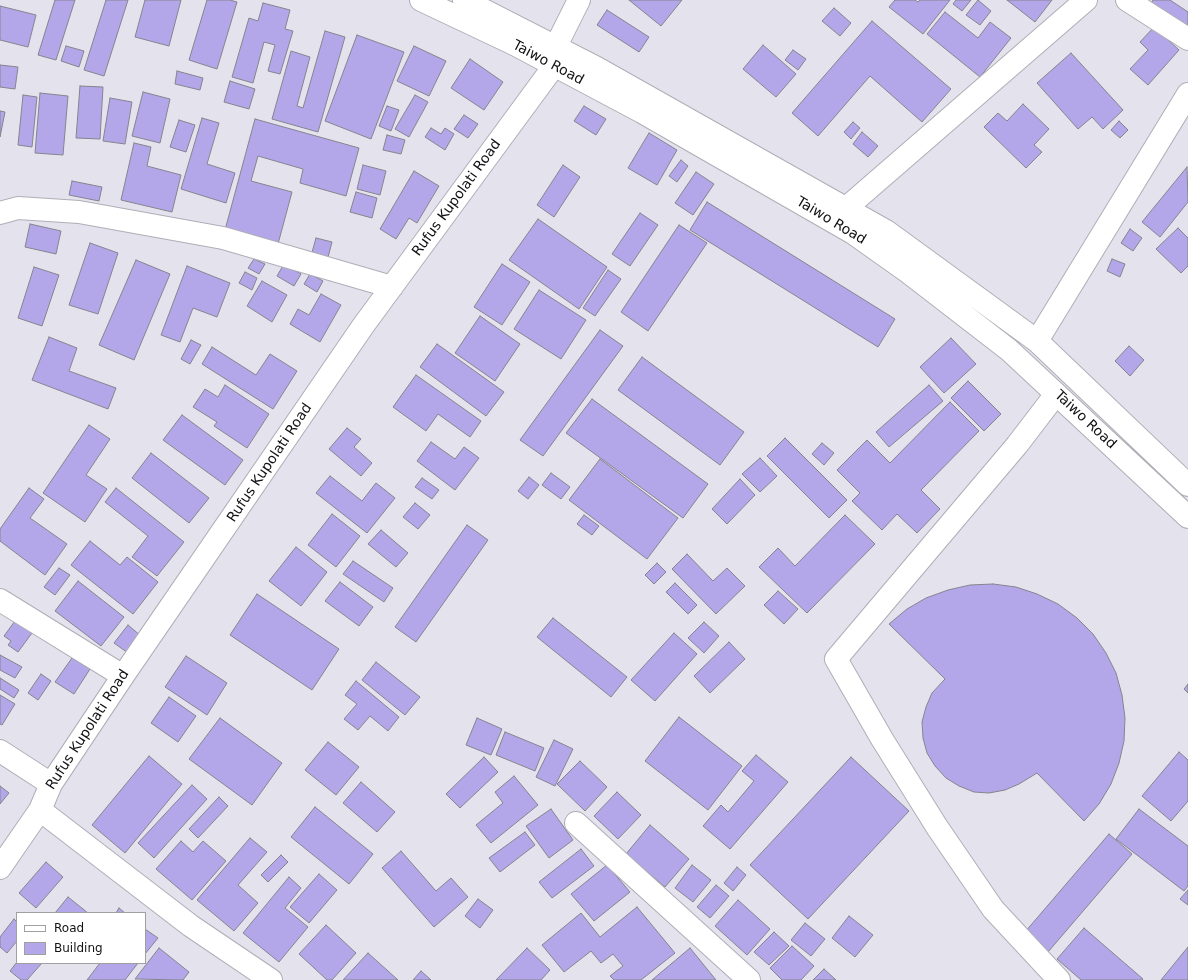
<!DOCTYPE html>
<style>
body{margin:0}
#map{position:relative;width:1188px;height:980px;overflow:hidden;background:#e4e3ed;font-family:"DejaVu Sans",sans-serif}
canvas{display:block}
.legend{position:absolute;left:16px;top:912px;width:130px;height:52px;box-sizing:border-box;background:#fff;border:1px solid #a0a0a1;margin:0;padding:5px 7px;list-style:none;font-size:12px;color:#121215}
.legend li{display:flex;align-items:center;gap:8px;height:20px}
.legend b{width:20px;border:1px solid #a0a0a1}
</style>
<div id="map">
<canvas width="1188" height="980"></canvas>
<ul class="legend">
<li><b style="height:5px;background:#fff"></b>Road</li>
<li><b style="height:11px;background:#b3a7ea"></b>Building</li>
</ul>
</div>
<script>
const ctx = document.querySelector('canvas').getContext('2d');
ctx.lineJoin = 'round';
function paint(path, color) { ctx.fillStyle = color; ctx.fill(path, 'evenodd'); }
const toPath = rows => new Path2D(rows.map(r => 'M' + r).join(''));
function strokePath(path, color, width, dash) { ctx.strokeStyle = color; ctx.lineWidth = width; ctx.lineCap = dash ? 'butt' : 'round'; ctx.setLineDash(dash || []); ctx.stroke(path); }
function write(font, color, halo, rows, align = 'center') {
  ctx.font = font + ' "DejaVu Sans",sans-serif'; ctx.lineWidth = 4; ctx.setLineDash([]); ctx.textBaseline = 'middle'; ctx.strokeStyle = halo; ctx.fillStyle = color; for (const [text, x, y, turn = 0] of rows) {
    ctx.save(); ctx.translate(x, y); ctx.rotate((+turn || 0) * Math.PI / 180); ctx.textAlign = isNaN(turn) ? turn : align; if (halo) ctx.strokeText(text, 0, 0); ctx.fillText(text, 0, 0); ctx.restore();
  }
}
const building = toPath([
 [55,0,75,0,56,60,38,55,55,0],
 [106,0,128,0,104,76,84,70,106,0],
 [145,0,181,0,169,46,135,37,145,0],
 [207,0,230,0,237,2,217,69,189,60,207,0],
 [629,0,682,0,661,26,629,0],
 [895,0,915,0,918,2,920,0,950,0,923,34,889,7,895,0],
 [956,0,971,0,962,11,953,4,956,0],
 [978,0,991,11,980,25,966,15,978,0],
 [1007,0,1052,0,1035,22,1007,0],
 [1153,0,1170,0,1188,12,1188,29,1150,5,1153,0],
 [263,3,290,10,285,29,293,31,280,74,268,71,275,45,264,42,253,83,232,77,249,18,258,21,263,3],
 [0,6,36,15,28,47,0,40,0,6],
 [834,8,851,23,840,36,822,21,834,8],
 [607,10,649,37,639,52,597,25,607,10],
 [945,12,978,38,990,22,1011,38,980,77,927,34,945,12],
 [872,21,951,89,922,122,870,76,818,136,792,113,872,21],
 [1154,27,1179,50,1148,85,1130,69,1148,50,1140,42,1154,27],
 [325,31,345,37,318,132,272,119,291,51,310,57,297,106,303,108,325,31],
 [357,35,404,52,371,139,325,121,357,35],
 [763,45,796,74,776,97,743,69,763,45],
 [66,46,84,51,79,67,61,61,66,46],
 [414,46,446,61,429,96,397,81,414,46],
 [793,50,806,59,798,70,785,60,793,50],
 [1071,53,1123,110,1103,129,1092,117,1078,129,1037,83,1071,53],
 [470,59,503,82,484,110,451,88,470,59],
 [0,65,18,67,15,89,0,87,0,65],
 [177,71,203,78,200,90,175,84,177,71],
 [230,81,255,89,249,109,224,102,230,81],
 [80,86,103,87,100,139,76,138,80,86],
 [143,92,170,99,160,143,132,136,143,92],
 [40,93,68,96,63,155,35,153,40,93],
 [23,95,37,97,32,147,18,145,23,95],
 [415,95,428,102,409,137,395,129,415,95],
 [110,98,132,102,125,144,103,141,110,98],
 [1023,104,1049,129,1034,145,1042,152,1026,168,984,127,998,113,1007,121,1023,104],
 [387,106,399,110,391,131,379,126,387,106],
 [584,106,606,119,596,135,574,121,584,106],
 [0,111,5,112,0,137,0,111],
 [464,115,478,124,468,138,454,129,464,115],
 [202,118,219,123,207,164,235,173,226,203,181,189,202,118],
 [255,119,359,148,346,196,300,183,303,169,258,156,251,181,292,192,278,244,225,230,255,119],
 [179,120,195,125,186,152,170,147,179,120],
 [1119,121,1128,130,1120,138,1111,130,1119,121],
 [853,122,860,128,851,139,844,132,853,122],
 [431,128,441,134,445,128,454,134,445,150,425,137,431,128],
 [862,132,878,146,868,157,853,144,862,132],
 [649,133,677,150,657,185,628,168,649,133],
 [387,135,405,140,401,154,383,150,387,135],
 [134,143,151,147,147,166,181,175,172,212,121,200,134,143],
 [681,160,688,166,677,182,669,176,681,160],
 [363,165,386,171,380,195,357,189,363,165],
 [563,165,580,177,554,217,537,205,563,165],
 [1187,167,1188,202,1160,237,1142,222,1187,167],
 [414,171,439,186,417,223,409,218,396,239,380,229,414,171],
 [696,172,714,184,693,215,675,203,696,172],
 [72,181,102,187,99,201,69,195,72,181],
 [356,192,377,198,372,218,350,212,356,192],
 [707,202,895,319,878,347,690,230,707,202],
 [640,213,658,225,630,266,612,254,640,213],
 [538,219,607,267,579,309,509,260,538,219],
 [30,224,61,231,56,254,25,247,30,224],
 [679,225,707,243,648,331,621,312,679,225],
 [1178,228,1188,238,1188,266,1181,273,1156,249,1178,228],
 [1130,229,1142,238,1133,251,1121,243,1130,229],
 [316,238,332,242,327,261,311,256,316,238],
 [90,243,118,253,98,314,69,305,90,243],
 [254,259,265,264,259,274,248,268,254,259],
 [1112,259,1125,264,1120,277,1107,271,1112,259],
 [136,260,170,274,134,360,99,345,136,260],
 [284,264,301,274,294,286,277,276,284,264],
 [502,264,530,282,502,325,474,307,502,264],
 [187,266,230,283,217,317,193,308,180,342,161,335,187,266],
 [34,267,59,275,42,326,18,318,34,267],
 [608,270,621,279,595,316,583,308,608,270],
 [245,272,257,278,252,290,239,283,245,272],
 [310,274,323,281,317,292,304,284,310,274],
 [262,281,287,295,272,322,247,306,262,281],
 [539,290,586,320,561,359,514,329,539,290],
 [321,294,341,305,320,342,290,324,298,309,309,315,321,294],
 [480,316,520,344,495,381,455,353,480,316],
 [600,330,623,346,543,456,520,440,600,330],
 [49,337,77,348,69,371,116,388,108,409,32,380,49,337],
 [951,338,976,364,944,393,920,367,951,338],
 [191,340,201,345,190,364,181,359,191,340],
 [437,344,504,392,486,416,420,367,437,344],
 [1129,346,1144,360,1130,376,1115,361,1129,346],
 [212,347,256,375,270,354,297,371,273,409,202,364,212,347],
 [642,357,744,432,720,465,618,390,642,357],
 [416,375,481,421,470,437,438,414,426,431,393,407,416,375],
 [968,381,1001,414,984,431,951,398,968,381],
 [225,385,269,414,247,448,214,426,217,422,193,407,205,389,218,397,225,385],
 [929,385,943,401,889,447,876,432,929,385],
 [592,399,708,484,683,518,566,433,592,399],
 [950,402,979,431,921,490,940,509,917,533,897,514,882,530,852,501,860,493,837,470,867,440,890,463,950,402],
 [182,415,243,460,225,485,163,440,182,415],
 [89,425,110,439,86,475,107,489,85,522,43,493,89,425],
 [347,428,361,439,354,447,372,463,361,476,329,449,347,428],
 [785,438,847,500,829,518,767,456,785,438],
 [431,442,455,459,464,447,479,458,455,490,417,461,431,442],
 [822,443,834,453,824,465,812,454,822,443],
 [151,453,209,498,189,523,132,478,151,453],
 [760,458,777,476,760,492,742,474,760,458],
 [600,459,678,518,647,559,569,500,600,459],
 [551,473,570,487,561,499,542,485,551,473],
 [330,476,362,501,376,483,395,498,367,533,316,493,330,476],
 [529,477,539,485,528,499,518,491,529,477],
 [422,478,439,490,432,499,415,487,422,478],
 [740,479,755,495,727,524,712,509,740,479],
 [29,488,44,499,30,518,67,544,45,575,0,541,0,529,29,488],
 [116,488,184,542,157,576,132,557,148,536,105,502,116,488],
 [415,503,430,515,418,529,403,517,415,503],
 [332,514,360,536,336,567,308,545,332,514],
 [584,515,599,526,592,535,577,524,584,515],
 [845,515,875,544,807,613,759,567,778,548,795,566,845,515],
 [467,525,488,540,416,642,395,627,467,525],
 [381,530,408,553,396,567,368,544,381,530],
 [90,541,120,565,127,557,158,582,133,614,71,565,90,541],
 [296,547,327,572,301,606,269,581,296,547],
 [687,554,713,581,727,568,745,586,716,614,672,569,687,554],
 [353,561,393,588,384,602,343,574,353,561],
 [657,563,666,572,654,584,645,575,657,563],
 [59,568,70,575,55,595,44,587,59,568],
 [78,581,124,617,101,646,55,611,78,581],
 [340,582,373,607,359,626,325,601,340,582],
 [675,583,697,605,688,614,666,592,675,583],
 [993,584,1016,587,1037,594,1058,604,1077,618,1093,634,1106,653,1116,673,1122,695,1125,718,1124,741,1119,763,1111,784,1099,804,1084,821,1037,773,1019,784,1005,790,989,793,974,792,959,786,946,778,935,766,927,753,923,738,922,722,926,707,932,693,945,679,889,624,907,609,926,598,948,590,970,585,993,584],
 [778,591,798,609,784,624,764,605,778,591],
 [257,594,339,649,312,690,230,635,257,594],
 [553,618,627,677,611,697,537,637,553,618],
 [15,621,32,633,18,652,8,645,11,641,4,636,15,621],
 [704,622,719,636,704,653,688,638,704,622],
 [128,625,141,636,128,653,114,643,128,625],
 [674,633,697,654,655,701,631,680,674,633],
 [729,642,745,659,710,693,694,676,729,642],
 [0,655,22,667,15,678,0,670,0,655],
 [186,656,227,683,207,715,165,687,186,656],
 [72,658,90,669,74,694,55,682,72,658],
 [376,662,420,697,405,715,362,680,376,662],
 [41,674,51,681,38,700,28,693,41,674],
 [0,678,19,690,14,698,0,689,0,678],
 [356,681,399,717,388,731,370,716,358,730,344,719,357,704,345,695,356,681],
 [1188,684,1188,693,1184,689,1188,684],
 [0,695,15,704,2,725,0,724,0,695],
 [169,697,196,716,178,742,151,723,169,697],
 [679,717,742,766,708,810,645,761,679,717],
 [220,718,282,763,252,805,189,759,220,718],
 [477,718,502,729,491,755,466,745,477,718],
 [505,732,544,748,535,771,496,755,505,732],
 [554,740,573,749,555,786,536,777,554,740],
 [328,742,359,767,336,795,305,770,328,742],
 [1179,752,1188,760,1188,801,1171,821,1142,796,1179,752],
 [756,755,788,782,730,849,703,826,721,805,728,812,754,781,742,771,756,755],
 [149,756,182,784,125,853,92,825,149,756],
 [484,757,498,772,460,808,446,794,484,757],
 [851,757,909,811,808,919,750,865,851,757],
 [580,761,607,787,585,811,557,784,580,761],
 [514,776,538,805,491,843,476,825,503,803,495,792,514,776],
 [361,782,395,812,377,832,343,803,361,782],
 [192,785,207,799,154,858,138,843,192,785],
 [0,786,9,793,0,804,0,786],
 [617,792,641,815,618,839,594,816,617,792],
 [219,797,228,806,198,838,189,829,219,797],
 [315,807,373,854,349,884,291,837,315,807],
 [551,809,573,840,549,858,526,826,551,809],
 [1139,809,1188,846,1188,886,1184,891,1116,839,1139,809],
 [650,825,689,859,665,887,626,854,650,825],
 [525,832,535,845,500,872,489,858,525,832],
 [1109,834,1132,854,1048,952,1025,932,1109,834],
 [250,838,267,852,238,885,258,903,234,931,197,900,250,838],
 [181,841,193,852,203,841,226,861,192,900,156,869,181,841],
 [581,849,594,866,552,898,539,882,581,849],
 [401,851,436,891,451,878,468,897,434,927,382,868,401,851],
 [281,855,288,862,268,882,261,875,281,855],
 [46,862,63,877,36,908,19,893,46,862],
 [607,865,630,892,594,921,571,894,607,865],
 [692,865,711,880,693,902,675,888,692,865],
 [737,867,746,875,733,891,724,883,737,867],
 [319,874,337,890,309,923,290,907,319,874],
 [289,877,301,888,285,908,308,927,279,962,243,933,289,877],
 [716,885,729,896,710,918,697,907,716,885],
 [1188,890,1188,905,1180,899,1188,890],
 [68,897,88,913,55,913,68,897],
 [478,899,493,910,480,928,465,916,478,899],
 [738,900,770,929,747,955,715,926,738,900],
 [637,907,675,953,641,980,614,980,610,976,623,966,613,954,601,963,591,951,564,972,542,945,581,913,600,937,637,907],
 [119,908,125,913,116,913,119,908],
 [849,916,873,935,855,957,832,938,849,916],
 [14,919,17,922,17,941,7,953,0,947,0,937,14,919],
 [805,923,825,939,811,956,791,940,805,923],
 [326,925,356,953,332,980,327,980,299,954,326,925],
 [1084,928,1143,979,1142,980,1081,980,1057,959,1084,928],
 [145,929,158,938,145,954,145,929],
 [774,932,789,946,769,965,754,952,774,932],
 [792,946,814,966,801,980,782,980,770,968,792,946],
 [1188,947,1188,980,1161,980,1188,947],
 [159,948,189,972,183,980,135,979,159,948],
 [527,948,550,970,541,980,496,980,527,948],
 [690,948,716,980,652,980,690,948],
 [368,953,398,980,343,980,368,953],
 [17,962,17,963,42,963,27,980,21,980,10,971,17,962],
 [100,963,138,963,125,980,87,980,100,963],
 [824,969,836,980,813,980,824,969],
 [421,971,431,980,413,980,421,971]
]);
paint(building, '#b3a7ea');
strokePath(building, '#85848d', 1);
const street = toPath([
 [1127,0,1188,39],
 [556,46,579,0],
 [845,209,1086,0],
 [0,213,18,208,79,212,223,238,392,287],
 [1037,341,1188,94],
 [1056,394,1017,445,836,659,882,739,937,827,993,909,1059,980],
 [0,600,123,676],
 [0,751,51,784],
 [40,810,191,926,271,980],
 [576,823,749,980],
 [0,868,40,810,51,784,123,676,363,326,554,66]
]);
const primary = toPath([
 [421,0,514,44,642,112,853,233,908,272,1009,350,1188,517],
 [464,0,597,68,886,231,1037,341,1188,485]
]);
strokePath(street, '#afaeb7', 24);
strokePath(primary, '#afaeb7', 24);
strokePath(street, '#fff', 22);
strokePath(primary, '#fff', 22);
write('14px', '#121215', '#fff', [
 ["Taiwo Road",548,63,28],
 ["Rufus Kupolati Road",457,198,-54],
 ["Taiwo Road",831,221,31],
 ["Taiwo Road",1085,420,43],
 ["Rufus Kupolati Road",270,463,-56],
 ["Rufus Kupolati Road",88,730,-57]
]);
</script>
